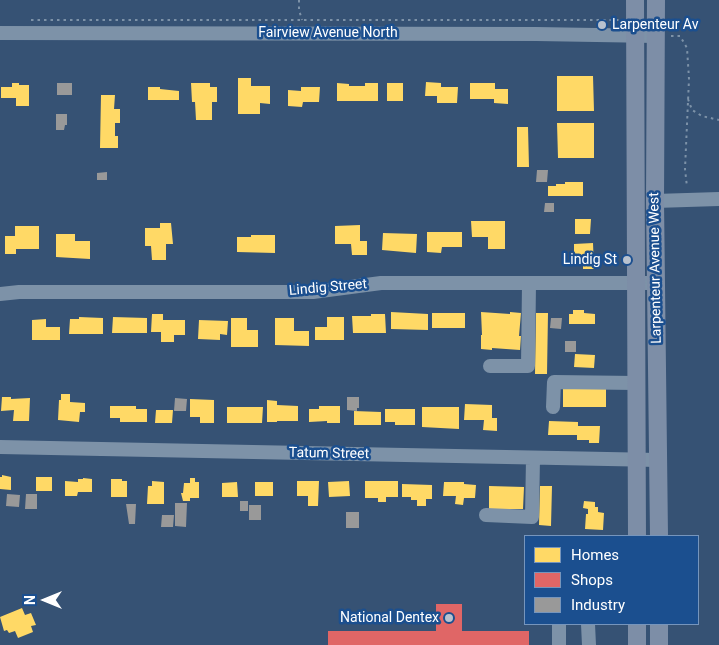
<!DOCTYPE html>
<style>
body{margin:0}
#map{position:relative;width:719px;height:645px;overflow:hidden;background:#365274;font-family:Roboto,sans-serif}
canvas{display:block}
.legend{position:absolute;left:524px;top:535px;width:175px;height:90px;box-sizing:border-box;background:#1b4f8f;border:1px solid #7695bc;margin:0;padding:6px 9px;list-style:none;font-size:15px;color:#fff}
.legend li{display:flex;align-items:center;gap:10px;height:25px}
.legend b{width:25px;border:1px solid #7695bc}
.north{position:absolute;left:20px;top:575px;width:50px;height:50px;-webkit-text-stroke:4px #1b4f8f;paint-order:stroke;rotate:270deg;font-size:14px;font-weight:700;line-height:20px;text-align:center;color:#fff}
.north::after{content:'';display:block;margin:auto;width:18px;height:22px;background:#fff;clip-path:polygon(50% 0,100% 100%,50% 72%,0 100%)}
</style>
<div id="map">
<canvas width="719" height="645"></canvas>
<ul class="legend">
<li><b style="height:14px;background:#ffd966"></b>Homes</li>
<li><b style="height:14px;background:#e06666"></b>Shops</li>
<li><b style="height:14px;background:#999"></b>Industry</li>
</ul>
<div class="north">N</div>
</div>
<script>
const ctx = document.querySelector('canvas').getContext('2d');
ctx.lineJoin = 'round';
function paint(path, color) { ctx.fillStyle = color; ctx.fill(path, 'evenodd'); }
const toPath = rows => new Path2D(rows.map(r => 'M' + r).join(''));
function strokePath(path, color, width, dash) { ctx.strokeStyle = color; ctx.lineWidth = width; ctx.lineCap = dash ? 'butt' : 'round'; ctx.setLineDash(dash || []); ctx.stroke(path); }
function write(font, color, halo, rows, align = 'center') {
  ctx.font = font + ' Roboto,sans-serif'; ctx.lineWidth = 5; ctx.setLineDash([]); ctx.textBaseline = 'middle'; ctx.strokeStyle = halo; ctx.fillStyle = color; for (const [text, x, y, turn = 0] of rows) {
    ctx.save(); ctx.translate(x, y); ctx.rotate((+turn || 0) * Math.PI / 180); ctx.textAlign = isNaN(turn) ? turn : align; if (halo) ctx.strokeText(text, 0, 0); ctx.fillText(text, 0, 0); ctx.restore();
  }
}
paint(toPath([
 [557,76,593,76,594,111,557,111],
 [238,78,251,78,251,86,270,86,270,104,260,103,260,114,238,114],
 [426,82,441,83,441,87,458,87,457,103,437,103,437,96,425,96],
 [12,83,19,83,19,85,29,85,29,106,16,106,16,98,1,98,1,87,12,87],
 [191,83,210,83,210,87,217,87,217,102,212,102,212,120,196,120,195,102,192,102],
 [337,83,349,84,349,86,365,86,365,83,378,83,378,101,337,101],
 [387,83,403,83,403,101,387,101],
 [470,83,495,83,495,89,508,89,508,104,494,103,494,99,470,99],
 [148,87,160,87,160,89,179,91,179,100,148,100],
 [301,87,320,87,319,102,303,102,302,107,288,106,288,90,301,91],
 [101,95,115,95,114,109,120,109,120,123,115,123,115,136,118,136,118,148,100,148],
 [557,123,594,123,594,158,558,158],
 [517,127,528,127,529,167,517,167],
 [565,182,583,182,583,196,548,196,548,186,556,186,556,184,565,184],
 [575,219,591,219,590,234,575,234],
 [471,221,505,221,505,249,488,249,488,237,472,237],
 [160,223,171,223,173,244,166,244,166,260,152,260,151,246,145,246,145,228,160,228],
 [360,225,360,241,367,241,367,255,352,255,351,244,335,244,335,226],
 [15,226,39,226,39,249,16,249,16,254,5,254,5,236,15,236],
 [427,232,462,232,462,247,442,247,441,253,427,252],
 [383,233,417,234,416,253,382,250],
 [56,234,75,234,75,241,90,241,90,259,56,257],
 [251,235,275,235,275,253,237,252,237,237,251,237],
 [593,243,594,269,583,269,583,256,574,256,574,244],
 [573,310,584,310,584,313,595,314,595,324,569,324,569,314,573,314],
 [391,312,428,314,428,330,391,329],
 [481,312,510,314,510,312,521,313,519,336,521,336,520,350,492,348,492,350,481,349,481,335,482,335],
 [432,313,465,313,465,328,432,328],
 [536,313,548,313,547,374,535,374],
 [152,314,163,314,163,320,185,320,185,335,174,335,174,342,161,342,161,332,151,332],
 [371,314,385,314,386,333,353,333,352,316,371,316],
 [79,317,103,318,103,334,69,334,70,319,79,319],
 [113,317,147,318,147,333,112,333],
 [327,317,344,317,344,340,315,340,315,327,327,327],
 [231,318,247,318,247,330,258,330,258,347,231,347],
 [275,318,294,318,294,331,309,331,309,346,275,345],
 [46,319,46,327,60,327,60,340,32,340,32,320],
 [199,320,228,321,227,335,220,334,220,340,198,339],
 [575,354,595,355,594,368,574,367],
 [563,386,606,386,606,407,563,407],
 [61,394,70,394,70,402,85,403,85,412,80,412,79,422,58,420,59,400,61,400],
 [2,397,11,397,11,399,30,398,29,421,13,421,14,410,1,411],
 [190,399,214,400,214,423,200,423,200,417,190,417],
 [267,400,277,401,277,405,298,406,298,421,277,421,277,422,267,422],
 [465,404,492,405,492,418,497,418,497,431,483,430,484,420,464,420],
 [110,406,136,406,136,409,147,409,147,422,120,422,120,418,110,418],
 [319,406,340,406,340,423,327,423,327,421,309,422,309,409,319,409],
 [227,407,263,407,262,423,227,423],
 [422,407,459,407,459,429,422,427],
 [385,409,415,409,415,425,395,425,395,422,385,422],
 [156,410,173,410,172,423,155,423],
 [354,411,381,412,381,425,354,425],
 [549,421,578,422,578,426,600,426,599,443,589,443,589,440,577,440,577,435,548,435],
 [2,475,11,477,11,490,0,489,0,477,2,477],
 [36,477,52,477,52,491,36,491],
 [83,478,92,479,92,492,78,492,77,496,65,496,65,481,78,482,78,479,83,479],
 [190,478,195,478,195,482,199,482,199,498,190,498,190,501,183,501,181,493,183,493,184,483,190,483],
 [111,479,122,479,122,481,127,481,127,497,111,497],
 [152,481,164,482,164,504,147,504,148,486,152,486],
 [297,481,319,481,318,506,308,506,308,496,297,496],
 [349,481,350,496,329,497,328,482],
 [365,481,398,481,398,497,386,497,386,502,378,502,378,498,365,498],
 [237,482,238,497,222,497,222,483],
 [255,482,273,482,273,496,255,496],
 [444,482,464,482,464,484,476,485,475,498,464,498,463,505,455,504,456,496,443,496],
 [402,484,432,485,432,499,426,499,426,506,417,506,417,500,411,500,411,497,402,497],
 [489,486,524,487,523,509,505,509,505,512,489,512],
 [540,486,552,486,551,526,539,525],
 [584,501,595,502,595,507,598,507,598,512,604,513,603,530,585,529,586,514,588,514,588,509,583,508],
 [22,608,25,615,31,613,36,625,31,626,33,632,18,638,15,631,9,633,7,630,4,631,0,617]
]), '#ffd966');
paint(toPath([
 [436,604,462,604,462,631,529,631,529,645,328,645,328,631,436,631]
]), '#e06666');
paint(toPath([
 [57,83,72,83,72,95,57,95],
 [56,114,67,114,67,125,65,125,64,130,56,130],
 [537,170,548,170,547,182,536,182],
 [107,172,107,180,97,180,97,173],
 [545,203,554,203,554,212,544,212],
 [551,318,562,318,561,329,550,328],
 [565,341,576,341,576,352,565,352],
 [347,397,359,397,359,408,357,408,357,411,347,410],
 [175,398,187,399,186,411,174,411],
 [7,494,20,495,19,507,6,506],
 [26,494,37,494,37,509,25,509],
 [240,501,248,501,248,511,240,511],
 [175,503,187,503,186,527,175,526],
 [126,504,136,504,135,524,129,524],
 [249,505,261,505,261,520,249,520],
 [346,512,359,512,359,528,346,528],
 [162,515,174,515,173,527,161,527]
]), '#999');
strokePath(toPath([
 [299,0,299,10,302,20],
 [31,20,619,20],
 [671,36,680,36,687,48,689,79,685,169,687,187],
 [688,99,692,110,702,116,719,120]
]), '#7d92a8', 2, [2.5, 4]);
strokePath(toPath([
 [0,33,536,34,656,36],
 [655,201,719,199],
 [0,294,19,292,313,292,381,283,657,283],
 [490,366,528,366,529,283],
 [553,407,554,382,636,383],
 [0,447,658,460],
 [486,515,532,517,533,458],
 [559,624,559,645],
 [588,624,589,645]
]), '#7d92a8', 14);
strokePath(toPath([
 [635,0,637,536],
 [656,0,655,201,659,536],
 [659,624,659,645],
 [637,645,637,624]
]), '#7d8ea7', 18);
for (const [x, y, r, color] of [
 [602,25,5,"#b9c2ce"],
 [627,260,5,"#b9c2ce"],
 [449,618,5,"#b9c2ce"]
]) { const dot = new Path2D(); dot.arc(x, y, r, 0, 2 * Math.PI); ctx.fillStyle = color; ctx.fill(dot); strokePath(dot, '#1b4f8f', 2); }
write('14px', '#fff', '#1b4f8f', [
 ["Larpenteur Av",612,25,"left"],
 ["Lindig St",617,260],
 ["National Dentex",439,618]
], 'right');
write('14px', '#fff', '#1b4f8f', [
 ["Fairview Avenue North",328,33],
 ["Larpenteur Avenue West",656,268,-91],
 ["Lindig Street",328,288,-5],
 ["Tatum Street",329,454,1]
]);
</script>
